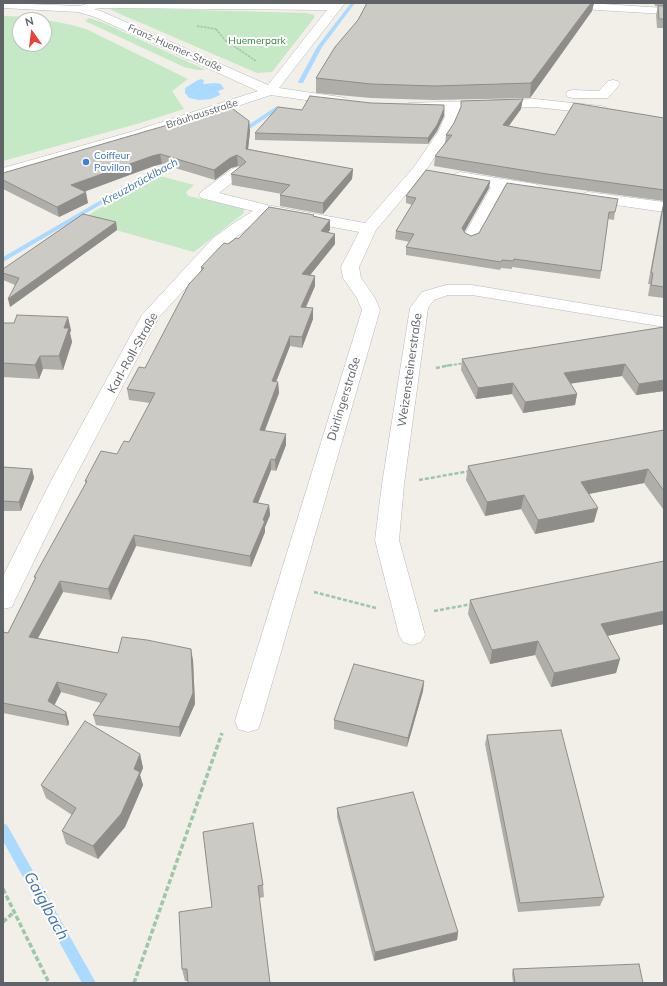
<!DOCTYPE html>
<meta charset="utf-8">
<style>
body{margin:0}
#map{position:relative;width:667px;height:986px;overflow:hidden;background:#f1efe8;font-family:Mulish,sans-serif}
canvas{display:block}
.frame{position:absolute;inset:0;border:4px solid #5f6368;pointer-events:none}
.north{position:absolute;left:12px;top:12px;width:40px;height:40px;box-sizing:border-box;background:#fff;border:1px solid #bfc1c3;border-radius:50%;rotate:346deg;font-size:11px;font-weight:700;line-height:16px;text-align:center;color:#5f6368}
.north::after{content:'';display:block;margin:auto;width:14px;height:18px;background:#ea4335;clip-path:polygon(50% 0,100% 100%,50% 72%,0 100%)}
</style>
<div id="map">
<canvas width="667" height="986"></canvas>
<div class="frame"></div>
<div class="north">N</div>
</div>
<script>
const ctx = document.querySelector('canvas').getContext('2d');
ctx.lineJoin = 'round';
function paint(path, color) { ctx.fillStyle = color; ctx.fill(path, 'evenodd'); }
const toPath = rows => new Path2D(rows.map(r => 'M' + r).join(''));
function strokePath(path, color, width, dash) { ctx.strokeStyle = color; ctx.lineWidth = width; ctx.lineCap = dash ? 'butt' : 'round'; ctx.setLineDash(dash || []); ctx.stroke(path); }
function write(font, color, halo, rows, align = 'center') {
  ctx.font = font + ' Mulish,sans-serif'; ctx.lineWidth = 4; ctx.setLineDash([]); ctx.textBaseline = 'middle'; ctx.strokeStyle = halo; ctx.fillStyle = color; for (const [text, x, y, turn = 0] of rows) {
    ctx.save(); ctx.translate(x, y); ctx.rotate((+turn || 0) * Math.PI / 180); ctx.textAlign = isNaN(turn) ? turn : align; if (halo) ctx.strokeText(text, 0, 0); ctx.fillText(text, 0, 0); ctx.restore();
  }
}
paint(toPath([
 [121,8,307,13,314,15,314,18,272,72,257,73,111,10,112,9],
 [3,16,31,17,72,25,86,29,188,79,172,91,184,109,140,123,3,161],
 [20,20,44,20,44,44,20,44],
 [89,18,104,23,206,70,197,70,184,67,85,21],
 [156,175,194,185,186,192,188,196,244,208,244,213,194,252,80,220]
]), '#c5e8c5');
paint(toPath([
 [202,79,204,81,203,84,215,83,221,84,224,89,218,91,220,95,211,99,199,100,189,98,185,93,185,88,198,80]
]), '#aadaff');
paint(toPath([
 [351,3,355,3,322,47,303,83,299,83,298,82,317,47,351,3],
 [277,106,282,107,242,134,238,134,238,132,277,106],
 [177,159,179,160,179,162,100,205,3,262,3,257,96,203,177,159],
 [3,823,7,825,96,983,82,983,3,841,3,823]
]), '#aadaff');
const minor = toPath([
 [3,3,80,6,89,3,345,3,279,88,340,97,345,98,347,101,345,104,340,105,271,95,144,137,3,178,3,168,134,131,258,91,95,17,78,12,3,8,3,3],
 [101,8,327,10,268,85,103,12,94,9,101,8],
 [525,3,588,3,664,8,664,14,531,6,527,5,525,3],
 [613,80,618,81,620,84,608,98,573,98,568,97,566,94,568,91,573,90,599,91,608,81,613,80],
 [535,99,601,106,606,107,608,110,606,113,601,114,535,107,459,109,459,116,452,132,424,173,376,230,359,267,361,278,375,298,380,310,261,721,258,729,248,732,238,729,235,721,362,310,357,298,343,278,341,267,359,232,269,215,249,227,225,246,203,269,159,317,74,479,15,600,12,607,3,609,3,576,52,479,142,315,213,238,237,221,253,211,201,198,199,195,201,192,232,169,237,167,242,169,245,172,242,175,219,193,267,205,365,223,414,167,438,132,445,116,445,109,414,110,409,109,407,106,409,103,535,99],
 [460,172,535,184,540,186,543,189,540,192,535,194,505,189,479,237,477,240,471,242,465,240,463,237,491,187,455,180,452,177,455,174,460,172],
 [588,192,664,202,664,212,582,200,580,197,582,194,588,192],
 [446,285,472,285,664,317,664,327,472,295,448,295,434,300,428,308,404,484,399,540,425,635,421,642,412,645,403,642,399,635,375,540,382,484,410,308,422,292,446,285]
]);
strokePath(minor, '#b5b8bc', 1);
strokePath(toPath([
 [197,26,216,29],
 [216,29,225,40,256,61]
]), '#9cc7a9', 1.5, [2.5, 1]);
strokePath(toPath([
 [445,366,465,363]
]), '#9cc7a9', 2, [3, 1.5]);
strokePath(toPath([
 [436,368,451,365],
 [419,480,470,471],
 [314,592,376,608],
 [434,611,472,604]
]), '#9cc7a9', 2.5, [4, 2]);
strokePath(toPath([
 [3,889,49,983],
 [3,922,14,912],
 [134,983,222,733]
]), '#9cc7a9', 3.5, [5, 2.5]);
paint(minor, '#fff');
paint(toPath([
 [367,3,594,3,592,11,530,98,434,100,371,98,316,93,316,78,358,20],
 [654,3,664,3,664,32,664,28,657,28,656,15,658,6,660,6,655,6],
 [461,101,521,109,509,126,555,135,664,118,664,201,545,185,434,166,435,156,445,144,446,135,454,123,461,108],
 [302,110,444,116,437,131,428,144,255,140,255,133],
 [249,121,250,131,248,149,353,169,352,179,323,214,280,206,280,195,282,194,232,185,231,174,240,167,238,166,231,168,215,180,162,164,154,166,84,191,88,203,59,217,3,189,3,173],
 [490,181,489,188,464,232,465,233,471,236,479,233,507,183,615,212,614,220,608,219,600,279,512,267,512,269,501,268,500,270,406,255,406,247,410,242,395,239,396,231,412,205,406,203,406,196],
 [664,202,664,298,648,296,650,284,648,284,661,213],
 [314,217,330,220,330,230,328,232,335,234,335,244,310,275,315,276,315,286,306,308,313,319,302,348,290,346,276,382,278,382,279,393,264,431,286,445,276,471,271,470,258,503,269,505,270,515,265,527,265,532,251,567,136,546,111,600,63,592,38,638,118,653,193,660,195,704,180,737,96,725,93,715,101,703,61,692,54,705,66,712,69,723,68,726,3,713,3,632,8,633,35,579,34,577,86,484,85,481,117,454,129,442,150,403,129,400,127,389,145,368,201,271,201,267,228,244,238,239],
 [116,222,117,230,10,307,15,285,3,280,3,269],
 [3,323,71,330,70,333,72,342,63,370,43,369,39,379,3,377],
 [664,327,664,391,636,395,622,376,570,383,577,394,575,405,523,413,512,394,476,399,461,370,462,359],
 [664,430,664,509,663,509,644,483,589,494,594,522,535,534,521,509,485,516,466,480,468,466],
 [3,467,32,469,34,478,21,511,3,511],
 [470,600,664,624,607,636,620,659,616,673,551,687,535,655,490,664,468,614],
 [424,681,423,691,407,747,334,729,334,720],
 [487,735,604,897,600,906,518,912,485,744],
 [140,754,143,768,140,775,143,785,125,827,98,859,66,844,62,831,72,815,46,798,41,785],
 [337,808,458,932,457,940,374,961,337,817],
 [203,832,263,885,264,897,260,898,188,981,185,981,182,969,212,907],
 [513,969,643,983,513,983,512,974]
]), '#afaea9');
paint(toPath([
 [591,3,594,3,592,11,530,98,531,83],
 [523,99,521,109,502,135,503,125],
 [444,109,444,116,437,131,428,144,428,138],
 [249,121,250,131,247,159,246,149],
 [160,154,162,164,154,166,73,196,71,185,152,156],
 [237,155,238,166,231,168,215,180,214,170,230,158],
 [353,169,352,179,323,214,323,203],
 [490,181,489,188,462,236,462,228],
 [86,192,88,203,59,217,57,207],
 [330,220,330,230,321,241,321,231],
 [116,222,117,230,10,307,8,299],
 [335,234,335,244,303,284,302,274],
 [315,276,315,286,301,317,301,307],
 [313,308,313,319,302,348,302,337],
 [68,317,71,330,70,333,72,342,63,370,59,356,64,328],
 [290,336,290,346,272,392,272,381],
 [40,356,43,369,39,379,35,365],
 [625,364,622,376,562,385,564,373],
 [664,380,664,391,636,395,639,384],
 [278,382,279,393,261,441,260,430],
 [513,383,512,394,476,399,478,388],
 [577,394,575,405,523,413,525,402],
 [286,434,286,445,276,471,275,460],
 [271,459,271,470,254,513,253,502],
 [32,469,34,478,21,511,19,502],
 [648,469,644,483,578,496,581,482],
 [524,495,521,509,485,516,487,502],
 [269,505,270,515,265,527,265,532,251,567,250,556,263,520],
 [598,508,594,522,535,534,538,520],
 [134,535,136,546,111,600,108,589],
 [60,581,63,592,33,647,29,637],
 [664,611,664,624,597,638,601,624],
 [538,641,535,655,490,664,492,650],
 [191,649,193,660,195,704,180,737,179,727],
 [620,659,616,673,551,687,554,673],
 [424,681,423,691,407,747,408,738],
 [57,682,61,692,51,712,48,701],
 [66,712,69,723,68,726,65,715],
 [140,754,143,768,140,775,143,785,125,827,98,859,93,846,134,769],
 [458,932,457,940,374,961,375,952]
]), '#8f8d8a');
const building = toPath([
 [367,3,591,3,531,83,435,86,371,84,316,78,335,47,358,20,367,3],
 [658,6,664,6,664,19,659,19,658,6],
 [310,96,371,103,444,105,444,109,437,125,428,138,255,133,278,107,302,110,310,96],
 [523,99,503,125,555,135,574,103,664,118,664,190,547,174,435,156,452,135,446,135,454,123,461,107,461,101,523,99],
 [233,109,249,121,246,149,353,169,323,203,280,195,290,185,231,174,246,162,242,158,237,155,230,158,214,170,160,154,152,156,71,185,86,192,57,207,3,180,3,173,171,124,233,109],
 [426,170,490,181,462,228,465,233,471,236,479,233,507,183,618,199,615,212,609,212,601,271,514,259,513,261,502,260,501,262,406,247,414,234,396,231,416,198,406,196,426,170],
 [664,202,664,287,651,285,653,273,651,273,664,202],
 [269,207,314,215,313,216,330,220,321,231,335,234,302,274,315,276,301,307,313,308,302,337,290,336,272,381,278,382,260,430,286,434,275,460,271,459,253,502,269,505,263,520,265,521,250,556,134,535,108,589,60,581,29,637,118,653,122,637,147,640,191,649,193,693,179,727,93,715,107,694,57,682,48,701,66,712,65,715,3,703,3,632,8,633,36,577,34,577,87,481,85,481,101,451,117,454,124,441,129,442,155,393,127,389,139,367,145,368,189,284,204,268,201,267,224,243,228,244,236,238,238,239,269,207],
 [83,214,116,222,8,299,19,278,3,273,3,269,83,214],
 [17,315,68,317,64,328,69,328,59,356,40,356,35,365,3,363,3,323,14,323,17,315],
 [664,327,664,380,639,384,625,364,564,373,577,394,525,402,513,383,478,388,462,359,664,327],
 [664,430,664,491,648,469,581,482,598,508,538,520,524,495,487,502,468,466,664,430],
 [3,467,32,469,19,502,3,501,3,467],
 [664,561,664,611,601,624,620,659,554,673,538,641,492,650,470,600,664,561],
 [354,664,424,681,408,738,334,720,354,664],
 [85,721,140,754,134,769,140,772,121,814,93,846,62,831,76,808,41,785,85,721],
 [561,730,604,897,520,903,487,735,561,730],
 [413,792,458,932,375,952,337,808,413,792],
 [253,823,263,885,258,886,270,983,188,983,187,969,182,969,179,912,212,907,203,832,253,823],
 [639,964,643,983,515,983,513,969,639,964]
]);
paint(building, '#cccac5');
strokePath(building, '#8f8d8a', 1);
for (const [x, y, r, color] of [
 [86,162,4,"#3f7fe0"]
]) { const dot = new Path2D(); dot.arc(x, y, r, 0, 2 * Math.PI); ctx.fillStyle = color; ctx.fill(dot); strokePath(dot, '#fff', 1.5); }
write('10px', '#348238', '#fff', [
 ["Huemerpark",257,41]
]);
write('10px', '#5f6368', '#fff', [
 ["Franz-Huemer-Straße",175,48,24],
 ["Bräuhausstraße",202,114,-18]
]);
write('10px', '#366cbe', '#fff', [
 ["Coiffeur",94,156],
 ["Pavillon",94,168]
], 'left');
write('italic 11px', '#4174aa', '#fff', [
 ["Kreuzbrücklbach",140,182,-29]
]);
write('12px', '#5f6368', '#fff', [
 ["Karl-Roll-Straße",133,353,-61],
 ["Weizensteinerstraße",410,370,-82],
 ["Dürlingerstraße",344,399,-73]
]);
write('italic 16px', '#4174aa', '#fff', [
 ["Gaiglbach",46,906,61]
]);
</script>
